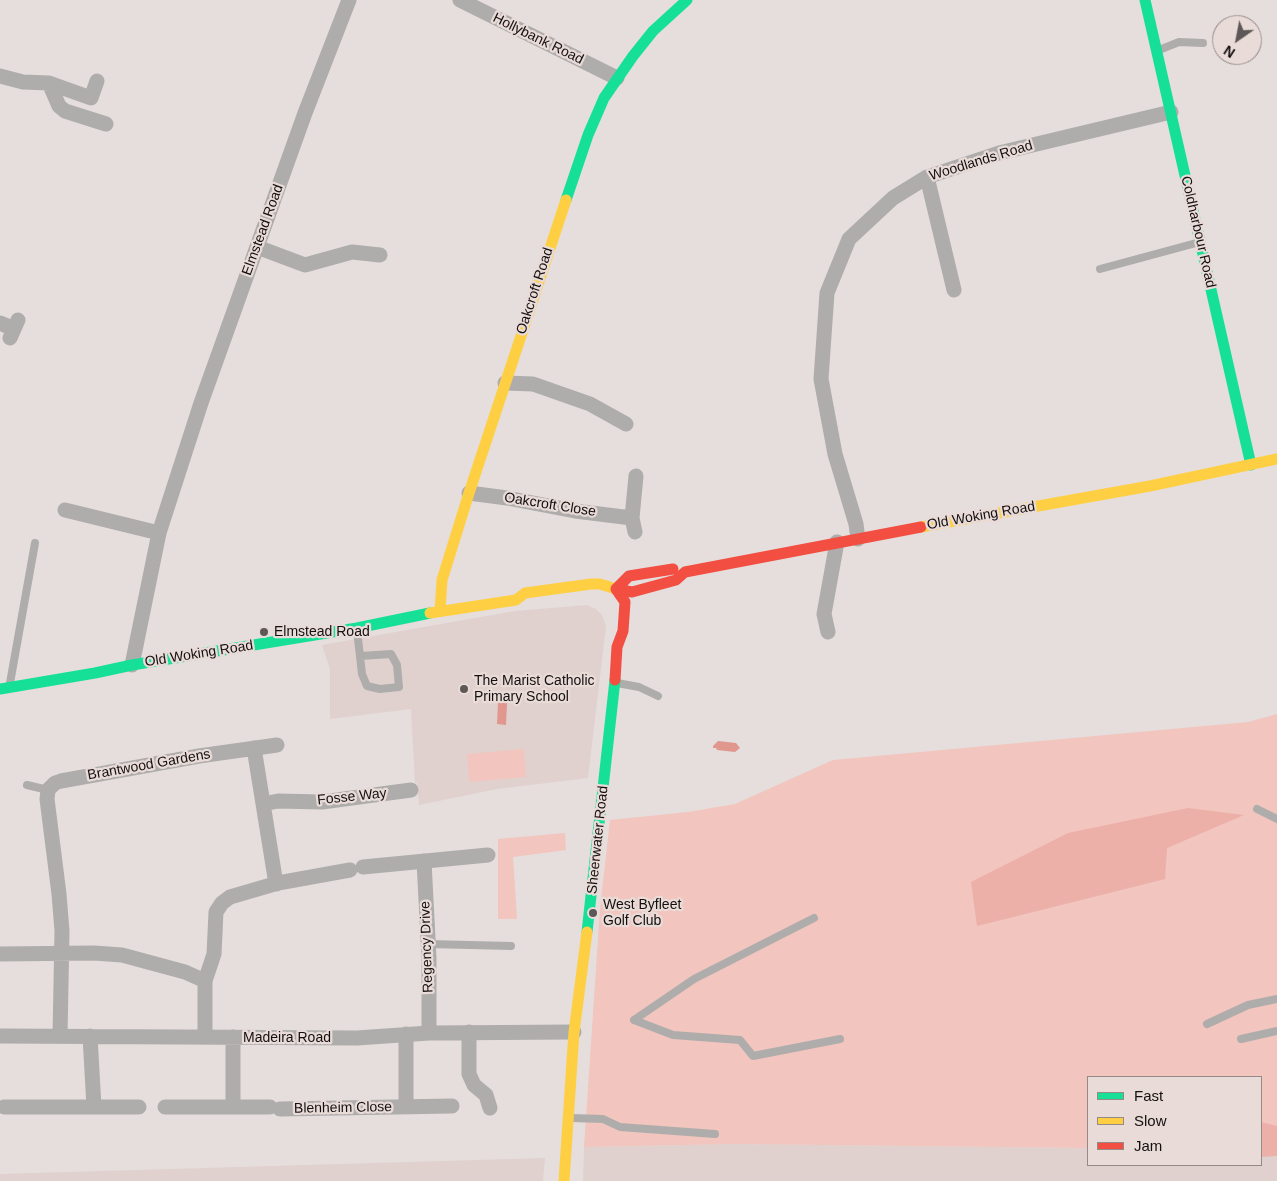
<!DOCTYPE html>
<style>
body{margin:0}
#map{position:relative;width:1277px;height:1181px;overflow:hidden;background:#e5dedc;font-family:Helvetica,sans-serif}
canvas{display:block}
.legend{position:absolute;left:1087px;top:1076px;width:175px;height:90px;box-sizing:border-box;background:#e9dbd8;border:1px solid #948a88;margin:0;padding:6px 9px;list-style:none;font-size:15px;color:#14100f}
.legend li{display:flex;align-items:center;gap:10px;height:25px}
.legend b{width:25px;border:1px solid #948a88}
.north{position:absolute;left:1212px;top:15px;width:50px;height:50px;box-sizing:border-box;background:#e9dbd8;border:1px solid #948a88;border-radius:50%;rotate:213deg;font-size:14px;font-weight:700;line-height:20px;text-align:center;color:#14100f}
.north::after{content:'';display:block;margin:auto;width:18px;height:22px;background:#5d5857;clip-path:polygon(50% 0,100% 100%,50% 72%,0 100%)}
</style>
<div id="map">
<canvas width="1277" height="1181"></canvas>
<ul class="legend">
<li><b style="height:6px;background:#16e098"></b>Fast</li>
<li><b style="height:6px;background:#ffcf43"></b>Slow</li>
<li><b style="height:6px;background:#f24e42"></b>Jam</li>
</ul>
<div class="north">N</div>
</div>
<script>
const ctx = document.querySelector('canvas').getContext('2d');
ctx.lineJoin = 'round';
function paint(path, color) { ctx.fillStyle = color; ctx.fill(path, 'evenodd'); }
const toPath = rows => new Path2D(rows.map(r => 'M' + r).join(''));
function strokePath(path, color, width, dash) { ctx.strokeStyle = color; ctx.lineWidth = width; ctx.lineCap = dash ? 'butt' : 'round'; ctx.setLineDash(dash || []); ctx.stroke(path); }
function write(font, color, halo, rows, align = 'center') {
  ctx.font = font + ' Helvetica,sans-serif'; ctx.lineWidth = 4.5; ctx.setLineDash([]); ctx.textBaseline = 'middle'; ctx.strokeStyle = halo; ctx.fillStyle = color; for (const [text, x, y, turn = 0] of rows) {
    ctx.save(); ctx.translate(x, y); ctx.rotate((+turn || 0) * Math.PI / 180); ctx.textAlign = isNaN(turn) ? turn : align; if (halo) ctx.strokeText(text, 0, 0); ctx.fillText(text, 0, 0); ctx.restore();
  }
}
paint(toPath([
 [587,605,596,609,602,615,606,626,588,778,497,789,419,805,417,783,415,783,411,709,330,719,330,669,322,645,515,611],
 [735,1144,1088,1148,1088,1165,1261,1165,1261,1150,1277,1150,1277,1181,583,1181,584,1147],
 [545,1158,543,1181,0,1181,0,1174]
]), '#e0d1ce');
paint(toPath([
 [1277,714,1277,1150,1261,1150,1261,1077,1088,1077,1088,1148,735,1144,584,1147,600,909,610,820,688,812,735,804,833,760,1248,722],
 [524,749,526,777,469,782,467,754],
 [565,833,566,850,513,857,517,919,498,919,498,839]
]), '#f2c5be');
paint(toPath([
 [1188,808,1244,815,1167,848,1165,879,977,926,971,882,1068,833],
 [1261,1122,1277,1126,1277,1156,1261,1157]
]), '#ecb0a8');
paint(toPath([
 [498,702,507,703,506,725,497,724],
 [718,741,736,743,740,748,735,752,717,750,716,748,713,748,713,746]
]), '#df978e');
strokePath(toPath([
 [1159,50,1179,42,1203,43],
 [1100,269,1200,242],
 [357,630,362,674,367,686,380,689,399,687,397,665,391,654,361,656],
 [10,683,35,543],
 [617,683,639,687,658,696],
 [27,785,48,790],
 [1257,809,1277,819],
 [428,944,511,946],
 [634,1020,673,1035,740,1040,753,1056,840,1039],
 [634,1020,694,979,814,918],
 [1207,1024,1248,1005,1277,999],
 [1241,1039,1277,1031],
 [571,1118,603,1119,620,1127,715,1134]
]), '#afadac', 8);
strokePath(toPath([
 [460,0,617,78],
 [0,76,23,82,49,83,91,98,97,81],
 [49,83,59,106,65,111,106,124],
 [927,177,954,290],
 [257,247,305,265,352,252,380,255],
 [0,323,14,329],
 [10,338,18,320],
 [505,383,533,384,590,404,626,424],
 [469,493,507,498,575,511,632,518],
 [65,510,159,533],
 [635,532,632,518,636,476],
 [858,539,856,524,835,454,821,379,827,293,849,239,893,198,927,177,999,153,1171,112],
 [828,632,824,614,837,542],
 [132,665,159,533,201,403,305,113,349,0],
 [254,748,276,884],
 [263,804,278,801,322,802,411,790],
 [424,861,429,958,429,1033],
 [363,867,488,855],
 [0,954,94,953,122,955,185,972,205,981],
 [469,1032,469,1074,474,1085,486,1095,490,1108],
 [0,1036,357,1038,429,1033,574,1032],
 [60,1036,62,931,59,894,47,799,48,790,55,783,61,781,199,756,277,745],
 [90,1036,94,1107],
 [205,1037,205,981,214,954,216,912,222,903,230,897,278,883,350,870],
 [4,1107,139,1107],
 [165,1107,270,1107],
 [233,1107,233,1037],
 [406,1107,406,1034],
 [280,1109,452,1106]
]), '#afadac', 15);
strokePath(toPath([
 [1145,0,1251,465],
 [566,200,588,135,604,98,633,56,653,31,687,0],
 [0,689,95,673,132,665,357,628,430,613],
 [587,932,615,680]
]), '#16e098', 11);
strokePath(toPath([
 [921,527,1150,486,1277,459],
 [440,611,442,580,469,493,566,200],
 [430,613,516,600,525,593,591,584,600,584,616,589],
 [564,1181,574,1032,587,932]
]), '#ffcf43', 11);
strokePath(toPath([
 [616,589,632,592,676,580,685,572,921,527],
 [616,589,629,576,673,569],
 [615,680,617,647,623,631,625,602,616,589]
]), '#f24e42', 11);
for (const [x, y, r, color] of [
 [264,632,5,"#5d5857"],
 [464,689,5,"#5d5857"],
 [593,913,5,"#5d5857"]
]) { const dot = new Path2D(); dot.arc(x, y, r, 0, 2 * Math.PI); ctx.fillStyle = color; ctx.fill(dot); strokePath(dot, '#e9dbd8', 2); }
write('14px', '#14100f', '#e9dbd8', [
 ["Hollybank Road",538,39,26],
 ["Woodlands Road",981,161,-17],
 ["Elmstead Road",263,230,-70],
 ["Coldharbour Road",1198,232,77],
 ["Oakcroft Road",535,291,-72],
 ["Oakcroft Close",550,505,9],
 ["Old Woking Road",981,516,-10],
 ["Old Woking Road",199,654,-9],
 ["Brantwood Gardens",149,765,-10],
 ["Fosse Way",352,797,-6],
 ["Sheerwater Road",598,840,-84],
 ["Regency Drive",427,947,-92],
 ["Madeira Road",287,1038],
 ["Blenheim Close",343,1108,-1]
]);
write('14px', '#14100f', '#e9dbd8', [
 ["Elmstead Road",274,632],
 ["The Marist Catholic",474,681],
 ["Primary School",474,697],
 ["West Byfleet",603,905],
 ["Golf Club",603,921]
], 'left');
</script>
